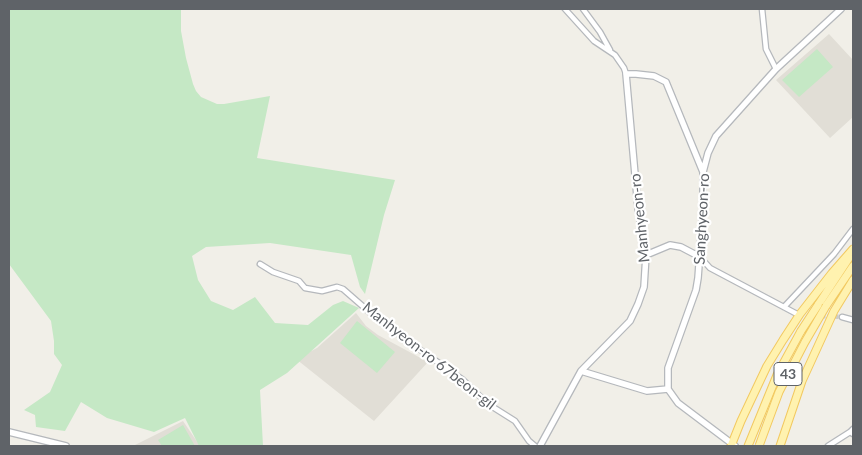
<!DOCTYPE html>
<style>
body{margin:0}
#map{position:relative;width:862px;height:455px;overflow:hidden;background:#f1efe8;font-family:Lato,sans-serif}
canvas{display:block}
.frame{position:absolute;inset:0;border:10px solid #5f6368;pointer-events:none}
</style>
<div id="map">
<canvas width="862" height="455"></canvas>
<div class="frame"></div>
</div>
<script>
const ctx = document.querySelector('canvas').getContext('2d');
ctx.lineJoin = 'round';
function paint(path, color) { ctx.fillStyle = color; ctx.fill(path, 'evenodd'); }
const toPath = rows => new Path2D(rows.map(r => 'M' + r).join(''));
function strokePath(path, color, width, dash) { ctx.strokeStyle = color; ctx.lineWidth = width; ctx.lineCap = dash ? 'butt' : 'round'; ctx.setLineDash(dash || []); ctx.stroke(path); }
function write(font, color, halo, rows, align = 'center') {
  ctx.font = font + ' Lato,sans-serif'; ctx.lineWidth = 4.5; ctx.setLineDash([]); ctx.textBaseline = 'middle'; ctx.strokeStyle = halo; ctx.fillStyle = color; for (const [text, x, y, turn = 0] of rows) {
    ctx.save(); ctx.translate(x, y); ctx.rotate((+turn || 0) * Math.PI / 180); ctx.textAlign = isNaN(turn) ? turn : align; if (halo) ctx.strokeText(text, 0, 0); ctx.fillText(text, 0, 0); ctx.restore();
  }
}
paint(toPath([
 [829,34,853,60,853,117,830,138,776,80],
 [356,313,366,326,378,335,428,362,374,421,296,359,317,348],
 [183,421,200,446,133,446]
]), '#e1ded6');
paint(toPath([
 [9,9,181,9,181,31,186,58,193,84,196,91,201,97,217,104,224,104,270,96,257,158,395,180,384,215,365,294,360,287,351,255,270,243,206,247,192,256,198,280,211,301,233,310,255,297,275,323,308,325,333,305,343,301,359,308,287,373,260,390,263,446,199,446,185,418,154,432,107,418,81,402,65,431,36,427,35,415,24,410,50,392,62,365,54,354,54,341,51,321,9,264],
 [817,49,833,67,799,97,782,80],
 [357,321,395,352,377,373,340,343],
 [183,425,195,446,162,446,158,440]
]), '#c5e8c5');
strokePath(toPath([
 [821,316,842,317]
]), '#ccccc8', 4.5, [4.5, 2]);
const minor = toPath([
 [565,9,594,41,615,55,624,68,626,74],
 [583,9,600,32,610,50],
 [762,9,766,49,776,69],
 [700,257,710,268,797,314],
 [260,264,273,272,299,281,305,288,322,291,337,287,343,289,382,323,462,379,488,404,515,421,529,441,535,446],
 [784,307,834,254,853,229],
 [842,317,853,320],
 [853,429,850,432,853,434],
 [828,446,850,432]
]);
const tertiary = toPath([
 [646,255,670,245,681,247,700,257],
 [581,371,647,391,668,389],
 [9,432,66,446],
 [540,446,581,371,630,321,638,304,644,287,646,255,638,208,626,74,636,74,654,76,666,82,703,172],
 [735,446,678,403,668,389,668,368,696,290,698,278,703,211,703,172,708,153,716,136,776,69,841,9]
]);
const primary = toPath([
 [818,305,849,258],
 [826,306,853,266],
 [731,446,741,421,767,366,783,340,800,314,832,273,853,249],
 [748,446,777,375,801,331],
 [780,446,802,381,834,311,853,280]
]);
strokePath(minor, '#b5b8bc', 7);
strokePath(tertiary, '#b5b8bc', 8);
strokePath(primary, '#f2c960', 9);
strokePath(minor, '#fff', 4.5);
strokePath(tertiary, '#fff', 5.5);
strokePath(primary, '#fff2af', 7);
const primaryBridge = toPath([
 [801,331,818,305],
 [759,446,779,392,805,342,826,306]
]);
strokePath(primaryBridge, '#f2c960', 9, []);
strokePath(primaryBridge, '#fff2af', 7);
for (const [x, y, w] of [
 [788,374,28]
]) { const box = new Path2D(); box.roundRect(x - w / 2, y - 11.5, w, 23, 4); ctx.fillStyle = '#fff'; ctx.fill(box); strokePath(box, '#5f6368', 1); }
write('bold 14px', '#5f6368', null, [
 ["43",788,374]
]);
write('15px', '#5f6368', '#fff', [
 ["Manhyeon-ro",640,218,-96],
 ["Sanghyeon-ro",702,219,-87],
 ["Manhyeon-ro 67beon-gil",429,356,38]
]);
</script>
